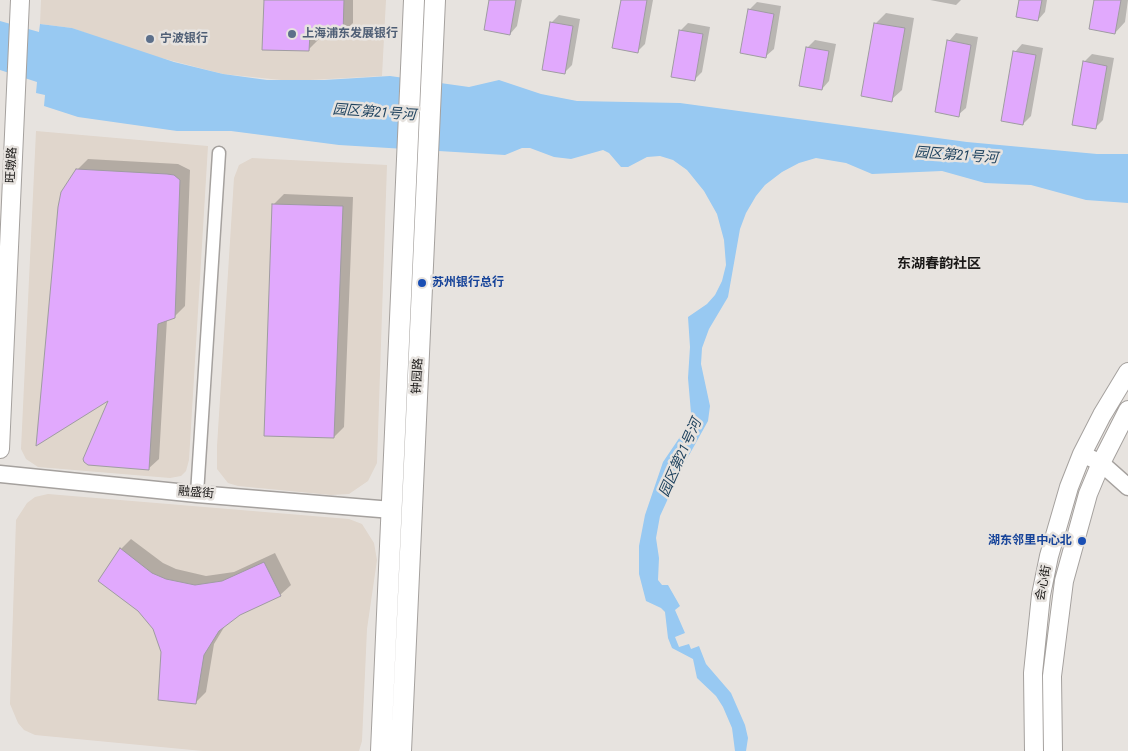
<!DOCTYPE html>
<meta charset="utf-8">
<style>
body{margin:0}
canvas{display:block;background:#e7e3df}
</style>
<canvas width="1128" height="751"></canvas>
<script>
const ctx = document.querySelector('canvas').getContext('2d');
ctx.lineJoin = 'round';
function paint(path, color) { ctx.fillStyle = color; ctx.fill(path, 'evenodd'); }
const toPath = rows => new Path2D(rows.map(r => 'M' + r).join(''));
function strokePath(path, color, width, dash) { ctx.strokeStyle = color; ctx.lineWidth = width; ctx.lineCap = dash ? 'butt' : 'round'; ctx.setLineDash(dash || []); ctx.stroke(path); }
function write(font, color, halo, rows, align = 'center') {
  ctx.font = font + ' "Roboto Condensed","Noto Sans SC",sans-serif'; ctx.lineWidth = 5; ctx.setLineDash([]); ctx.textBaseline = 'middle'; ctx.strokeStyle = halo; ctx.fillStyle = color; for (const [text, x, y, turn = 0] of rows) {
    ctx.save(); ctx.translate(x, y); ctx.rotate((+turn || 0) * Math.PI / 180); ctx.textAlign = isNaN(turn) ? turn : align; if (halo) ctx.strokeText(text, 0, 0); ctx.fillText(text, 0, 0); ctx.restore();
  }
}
paint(toPath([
 [41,0,386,0,382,76,291,81,223,74,146,54,72,28,40,24],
 [36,131,208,146,189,460,186,471,181,476,170,478,38,467,26,459,21,449],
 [252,158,387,165,377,463,368,481,349,494,331,495,238,486,228,483,217,469,217,446,234,178,239,165],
 [48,494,349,519,362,524,374,543,377,560,367,629,362,741,359,751,203,751,35,735,24,730,18,723,10,704,16,520,27,503,35,497]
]), '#e0d6cc');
paint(toPath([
 [0,21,39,32,40,24,72,28,174,62,223,74,267,80,324,80,390,76,469,87,499,80,541,94,577,101,680,103,967,142,1097,154,1128,154,1128,203,1086,200,1031,185,985,183,942,171,872,174,846,163,816,158,799,163,782,172,765,185,756,196,746,213,740,229,728,297,709,329,702,348,701,364,710,406,708,421,683,466,660,516,656,538,659,558,658,580,662,585,668,585,680,606,675,610,685,633,675,637,679,647,689,644,691,649,699,646,706,664,731,693,745,725,748,738,746,751,735,751,732,728,723,707,716,696,697,678,693,659,672,648,668,638,665,612,661,608,646,601,639,574,639,546,645,515,663,462,684,431,691,413,688,378,690,347,688,317,707,304,715,295,722,281,726,265,724,240,717,214,704,191,687,170,673,160,660,156,647,157,628,167,621,167,609,153,603,150,571,159,554,157,530,148,522,148,505,155,339,145,231,131,177,131,78,117,44,106,45,95,36,93,37,82,0,70]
]), '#98c9f2');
paint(toPath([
 [265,0,353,0,353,23,342,34,319,33,319,39,308,50],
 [491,0,522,0,517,26,510,34],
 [622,0,653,0,645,44,637,52],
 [930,0,961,0,956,5],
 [1020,0,1047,0,1045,12,1038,20],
 [1095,0,1128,0,1125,22,1115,33],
 [757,2,781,6,774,49,766,56,749,10],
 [886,13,914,18,902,90,891,100,875,24],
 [559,15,580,19,572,65,565,72,551,23],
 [688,23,710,27,702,72,694,80,680,31],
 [956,33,978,37,966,108,958,115,949,41],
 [815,40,836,44,829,81,822,89,807,48],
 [1022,44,1043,48,1031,116,1023,124,1015,52],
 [1092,54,1114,58,1103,120,1096,127,1084,62],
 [88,159,178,164,190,170,185,306,174,317,167,319,159,459,148,469,110,398,77,170],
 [284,194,353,197,344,427,334,437,273,205],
 [131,539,163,563,176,569,206,576,234,572,275,553,291,585,280,595,239,614,226,624,214,644,206,692,195,703,163,652,121,549]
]), '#0003');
const building = toPath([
 [264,0,344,0,343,35,310,34,309,51,262,50,264,0],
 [489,0,516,0,510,35,484,30,489,0],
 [621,0,647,0,638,53,612,48,621,0],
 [1019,0,1042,0,1038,21,1016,17,1019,0],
 [1094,0,1121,0,1115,34,1089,29,1094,0],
 [748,9,774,14,766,58,740,53,748,9],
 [550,22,573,26,565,74,542,70,550,22],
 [874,23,905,28,892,102,861,96,874,23],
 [679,30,703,34,695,81,671,77,679,30],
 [947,40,971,45,959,117,935,112,947,40],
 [806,47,829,51,822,90,799,86,806,47],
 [1013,51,1036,55,1023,125,1001,121,1013,51],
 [1083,61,1107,66,1096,129,1072,125,1083,61],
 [76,169,167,174,174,175,180,180,175,318,158,324,149,470,88,465,84,462,83,459,108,401,36,446,58,207,61,192,76,169],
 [272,204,343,206,334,438,264,436,272,204],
 [120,548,152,573,166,579,195,585,222,581,264,562,281,596,240,615,219,631,204,655,196,704,158,700,161,652,153,629,138,611,98,581,120,548]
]);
paint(building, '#e1a9fd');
strokePath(building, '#9f9ca1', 1);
const minor = toPath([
 [197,494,219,153]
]);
const tertiary = toPath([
 [1082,454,1101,463,1128,487],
 [0,474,197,494,392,510]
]);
const secondary = toPath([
 [0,449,20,0],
 [1034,751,1033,673,1041,595,1049,556,1069,487,1082,454,1102,415,1128,372],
 [1053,751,1052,676,1064,581,1088,494,1101,463,1128,410]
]);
const primary = toPath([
 [381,751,414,0],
 [401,751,435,0]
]);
strokePath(minor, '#a5a19e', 15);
strokePath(tertiary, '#a5a19e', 19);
strokePath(secondary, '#a5a19e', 20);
strokePath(primary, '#a5a19e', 22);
strokePath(minor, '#fff', 12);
strokePath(tertiary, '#fff', 16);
strokePath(secondary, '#fff', 18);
strokePath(primary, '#fff', 20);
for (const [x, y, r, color] of [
 [292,34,5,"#5c6f8a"],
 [150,39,5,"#5c6f8a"],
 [422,283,5,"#1a4fb4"],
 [1082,541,5,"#1a4fb4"]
]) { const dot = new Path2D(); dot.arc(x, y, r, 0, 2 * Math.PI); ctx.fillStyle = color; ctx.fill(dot); strokePath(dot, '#e7e3df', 2); }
write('bold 12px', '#4e5e75', '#e7e3df', [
 ["上海浦东发展银行",302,34],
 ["宁波银行",160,39]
], 'left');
write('12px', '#1a1817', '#e7e3df', [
 ["旺墩路",12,165,-87],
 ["钟园路",418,376,-87],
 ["融盛街",196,493,5],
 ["会心街",1044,583,-79]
]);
write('bold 12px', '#164399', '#e7e3df', [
 ["苏州银行总行",432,283],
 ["湖东邻里中心北",1072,541,"right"]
], 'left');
write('italic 14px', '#1e425e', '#e7e3df', [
 ["园区第21号河",374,113,4],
 ["园区第21号河",956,156,4],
 ["园区第21号河",681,458,-66]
]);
write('bold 14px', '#1a1817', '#e7e3df', [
 ["东湖春韵社区",939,264]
]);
</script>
